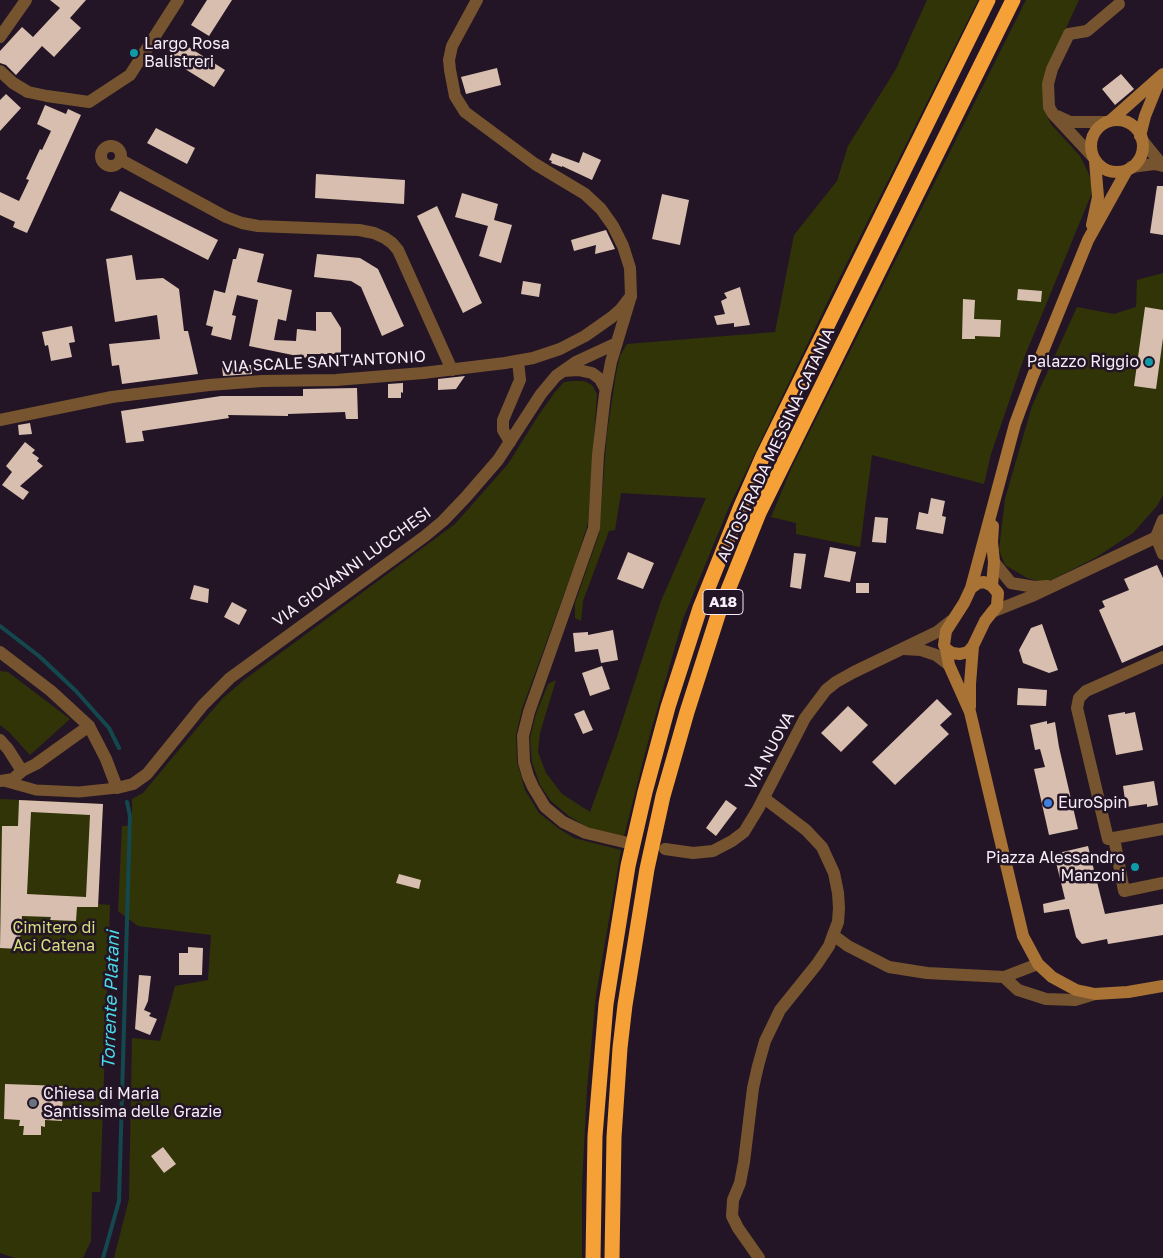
<!DOCTYPE html>
<style>
body{margin:0}
canvas{display:block;background:#231525}
</style>
<canvas width="1163" height="1258"></canvas>
<script>
const ctx = document.querySelector('canvas').getContext('2d');
ctx.lineJoin = 'round';
function paint(path, color) { ctx.fillStyle = color; ctx.fill(path, 'evenodd'); }
const toPath = rows => new Path2D(rows.map(r => 'M' + r).join(''));
function strokePath(path, color, width, dash) { ctx.strokeStyle = color; ctx.lineWidth = width; ctx.lineCap = dash ? 'butt' : 'round'; ctx.setLineDash(dash || []); ctx.stroke(path); }
function write(font, color, halo, rows, align = 'center') {
  ctx.font = font + ' "Golos Text",sans-serif'; ctx.lineWidth = 5; ctx.setLineDash([]); ctx.textBaseline = 'middle'; ctx.strokeStyle = halo; ctx.fillStyle = color; for (const [text, x, y, turn = 0] of rows) {
    ctx.save(); ctx.translate(x, y); ctx.rotate((+turn || 0) * Math.PI / 180); ctx.textAlign = isNaN(turn) ? turn : align; if (halo) ctx.strokeText(text, 0, 0); ctx.fillText(text, 0, 0); ctx.restore();
  }
}
paint(toPath([
 [927,0,978,0,830,297,729,507,683,619,649,738,624,836,588,828,569,816,551,801,540,785,532,762,530,738,536,714,548,684,556,680,540,733,538,752,546,773,562,794,590,812,616,740,661,601,706,498,621,493,615,530,609,531,583,601,581,621,575,618,575,603,599,534,607,433,616,374,620,356,627,344,775,332,794,235,837,181,848,146,896,69],
 [1026,0,1079,0,1048,67,1043,98,1046,114,1051,124,1080,156,1088,172,1092,183,1091,195,1024,358,991,454,984,484,872,455,860,547,796,534,796,523,771,517,792,467],
 [1163,273,1163,495,1157,506,1133,533,1095,558,1045,583,1027,578,1005,565,999,550,1005,499,1032,406,1077,307,1114,314,1136,307,1137,280],
 [573,381,584,381,592,385,597,394,588,523,576,561,522,709,516,735,517,762,525,790,539,813,558,828,574,838,621,850,596,995,587,1089,582,1185,582,1258,114,1258,129,1199,132,1038,160,1041,175,986,208,980,211,935,138,926,118,911,122,826,132,826,132,799,143,793,203,721,223,698,244,680,455,524,508,464,538,416,555,392,564,382],
 [0,671,8,672,70,719,30,755,9,732,0,725],
 [0,799,103,804,98,904,110,905,100,1192,92,1192,91,1241,83,1258,15,1258,0,1253]
]), '#303407');
strokePath(toPath([
 [0,626,39,656,76,691,109,728,119,748],
 [103,1258,119,1201,130,816,127,802]
]), '#13484e', 4);
paint(toPath([
 [50,0,86,0,70,18,81,28,54,57,42,46,16,75,6,65,0,63,0,51,22,27,33,37,60,8],
 [207,0,232,0,209,36,191,25],
 [179,41,225,70,214,87,169,59],
 [497,68,501,85,466,94,461,77],
 [1121,74,1134,89,1115,105,1102,89],
 [6,94,21,108,0,131,0,100],
 [45,105,66,114,68,109,81,115,27,233,13,227,15,222,0,215,0,192,19,201,29,180,26,179,40,149,42,150,51,131,37,124],
 [156,128,195,148,187,164,147,143],
 [583,152,601,160,592,180,562,166,562,167,551,163,552,161,549,160,552,153,579,163],
 [316,174,405,180,404,204,315,198],
 [1157,186,1163,186,1163,235,1150,233],
 [120,191,218,240,208,260,110,210],
 [462,193,498,204,494,220,512,225,501,263,479,256,488,226,455,217],
 [662,194,689,200,680,245,652,239],
 [437,206,482,303,463,313,417,216],
 [606,230,615,249,595,254,596,245,574,251,571,240],
 [239,248,264,254,257,282,292,290,286,321,278,319,274,340,296,341,297,329,316,331,316,312,331,312,341,328,341,354,307,354,307,358,249,346,258,300,237,295,232,315,236,316,231,340,211,335,213,327,206,325,214,290,225,293,233,259,236,259],
 [317,254,360,258,378,269,404,326,382,336,361,287,351,281,314,277],
 [132,255,136,280,163,278,179,289,184,331,188,331,198,374,122,384,119,365,112,366,109,344,160,339,157,315,115,322,106,259],
 [523,281,541,284,539,297,521,294],
 [740,287,750,325,734,327,734,323,717,325,714,316,725,314,721,301,727,298,724,293],
 [1018,289,1042,291,1041,302,1017,300],
 [963,299,975,300,974,319,1001,320,1000,337,975,336,975,339,962,339],
 [1145,307,1163,310,1163,338,1156,389,1134,386],
 [72,326,75,342,69,343,72,357,51,361,48,345,45,346,42,332],
 [251,365,252,374,223,376,222,367],
 [465,376,456,389,438,390,438,379],
 [403,383,403,393,401,392,401,398,388,398,388,384],
 [357,388,358,419,346,419,345,412,288,414,288,416,228,415,229,418,142,431,144,441,126,443,121,411,221,396,303,396,303,389],
 [30,423,32,434,19,435,18,425],
 [25,442,35,450,32,453,39,458,37,461,43,466,20,486,29,492,23,500,2,485,12,472,6,466],
 [931,498,945,501,942,516,946,517,943,534,916,529,919,512,928,514],
 [875,517,888,518,886,543,872,542],
 [830,547,856,552,850,582,824,577],
 [628,552,654,563,643,589,617,579],
 [794,553,806,554,801,589,790,587],
 [1157,565,1163,578,1163,645,1122,663,1099,610,1105,607,1102,601,1129,590,1124,579],
 [856,583,869,583,869,593,856,593],
 [194,585,209,589,208,603,190,599],
 [232,602,247,610,239,625,224,617],
 [1042,624,1058,670,1049,673,1023,663,1019,650,1031,628],
 [613,630,618,660,601,663,598,649,575,652,573,633,588,632,588,635],
 [602,666,610,689,590,696,582,673],
 [1018,688,1047,690,1046,706,1017,705],
 [937,699,952,714,940,725,949,734,895,785,872,762],
 [848,706,868,725,841,752,821,733],
 [584,710,593,730,583,734,574,714],
 [1125,712,1125,714,1135,712,1143,750,1116,755,1108,715],
 [1047,721,1047,724,1055,722,1059,747,1078,829,1049,835,1034,769,1045,767,1040,749,1035,750,1030,725],
 [1154,781,1158,805,1147,807,1147,804,1126,807,1123,786],
 [19,800,103,804,98,907,77,907,76,921,50,920,51,917,22,916,19,949,0,948,2,826,18,826],
 [31,812,90,815,86,897,27,894],
 [726,800,737,808,716,836,706,828],
 [1088,846,1105,914,1163,904,1163,935,1108,944,1107,939,1082,944,1076,937,1069,909,1044,913,1043,904,1065,899,1054,854],
 [399,874,421,880,419,889,396,883],
 [188,947,203,948,202,975,179,975,179,953,188,953],
 [139,975,151,976,148,1001,144,1010,151,1013,149,1016,157,1019,150,1035,135,1029],
 [5,1084,63,1086,62,1121,45,1120,45,1127,41,1126,41,1135,23,1135,24,1126,19,1126,20,1120,4,1119],
 [163,1147,176,1164,164,1173,151,1156]
]), '#d8beaf');
strokePath(toPath([
 [4,781,36,790,79,792,117,788]
]), '#75542f', 11);
strokePath(toPath([
 [1069,34,1087,31,1119,4],
 [0,37,26,0],
 [0,71,13,83,28,92,47,96,89,102,130,75,178,0],
 [1142,140,1163,166],
 '101 156a10 10 0 1 1 20 0a10 10 0 1 1-20 0Z',
 [121,160,226,217,242,223,258,226,359,230,374,233,385,238,392,243,398,250,452,370],
 [1131,167,1154,164,1163,166],
 [0,420,112,397,209,385,262,381,336,380,423,373,505,363,533,358,560,349,585,336,612,317,621,309,631,296],
 [510,442,503,430,503,420,520,380,518,361],
 [1156,537,1163,520],
 [1156,537,1163,554],
 [994,562,1011,583,1035,587,1047,586],
 [992,612,1032,596,1163,534],
 [0,652,51,691,89,726],
 [1163,657,1086,691,1079,698,1077,708,1108,839,1163,829],
 [0,781,13,779,22,771],
 [764,798,806,830,822,847,834,873,838,893,839,908,838,922,833,935,848,946,889,967,927,973,1004,977,1038,964],
 [1114,838,1124,891,1163,883],
 [1004,977,1018,990,1046,999,1075,1000,1095,994],
 [759,1258,738,1228,732,1216,733,1200,740,1183,744,1162,753,1088,758,1066,765,1041,780,1010,817,964,829,946,833,935]
]), '#75542f', 12);
strokePath(toPath([
 [477,0,452,46,449,60,450,70,455,96,465,112,535,164,585,194,601,209,613,226,623,246,630,268,631,296,611,362,605,394,598,455,594,528,529,712,523,736,524,762,528,776,533,787,545,807,563,822,586,833,624,842],
 [1069,34,1052,69,1048,84,1049,107,1053,114,1093,157],
 [1057,116,1070,122,1106,122],
 [563,371,578,370,592,373,600,379,605,388],
 [904,649,921,650,936,655,949,665],
 [0,740,8,749,22,771,36,764,89,726,106,759,117,788,133,784,147,774,203,705,230,678,425,536,443,521,465,498,498,460,541,394,556,376,576,362,617,343],
 [665,849,693,853,713,851,732,841,744,832,758,809,805,718,826,690,836,682,854,672,937,632,951,621]
]), '#75542f', 12);
strokePath(toPath([
 '1091 146a26 26 0 1 1 52 0a26 26 0 1 1-52 0Z',
 [1110,121,1163,74],
 [1140,136,1145,116,1160,79],
 [1092,225,1098,197,1095,161],
 [992,586,994,562,992,542,993,526],
 [971,588,978,583,984,582,992,586,998,593,997,606,985,621,973,646,968,652,960,654,952,653,946,649,944,645,946,631,964,603,971,588,1015,424,1032,378,1088,240,1127,170],
 [946,649,949,665,970,712,1023,936,1038,964,1052,977,1076,990,1095,994,1128,992,1163,986],
 [970,707,970,684,973,646]
]), '#a87335', 12);
strokePath(toPath([
 [593,1258,595,1136,606,1004,628,866,645,792,668,707,700,608,741,506,763,456,988,0],
 [612,1258,614,1137,620,1048,625,1005,647,869,663,796,687,712,718,615,759,513,1013,0]
]), '#f5a137', 15);
for (const [x, y, r, color] of [
 [134,53,5,"#0f9aa8"],
 [1149,362,5,"#0f9aa8"],
 [1048,803,5,"#3f7fe0"],
 [1135,867,5,"#0f9aa8"],
 [33,1103,5,"#6b7280"]
]) { const dot = new Path2D(); dot.arc(x, y, r, 0, 2 * Math.PI); ctx.fillStyle = color; ctx.fill(dot); strokePath(dot, '#231525', 2); }
for (const [x, y, w] of [
 [723,602,40]
]) { const box = new Path2D(); box.roundRect(x - w / 2, y - 12.5, w, 25, 4); ctx.fillStyle = '#231525'; ctx.fill(box); strokePath(box, '#f6edf8', 1); }
write('bold 15px', '#f6edf8', null, [
 ["A18",723,602]
]);
write('16px', '#f6edf8', '#231525', [
 ["Largo Rosa",144,44],
 ["Balistreri",144,62],
 ["Palazzo Riggio",1139,362,"right"],
 ["EuroSpin",1058,803],
 ["Piazza Alessandro",1125,858,"right"],
 ["Manzoni",1125,876,"right"],
 ["Chiesa di Maria",43,1094],
 ["Santissima delle Grazie",43,1112]
], 'left');
write('16px', '#f6edf8', '#231525', [
 ["VIA SCALE SANT'ANTONIO",324,362,-3],
 ["AUTOSTRADA MESSINA-CATANIA",776,445,-65],
 ["VIA GIOVANNI LUCCHESI",352,567,-36],
 ["VIA NUOVA",770,751,-62]
]);
write('16px', '#d5df7e', '#231525', [
 ["Cimitero di",54,928],
 ["Aci Catena",54,946]
]);
write('italic 18px', '#4adaeb', '#231525', [
 ["Torrente Platani",111,1000,-88]
]);
</script>
